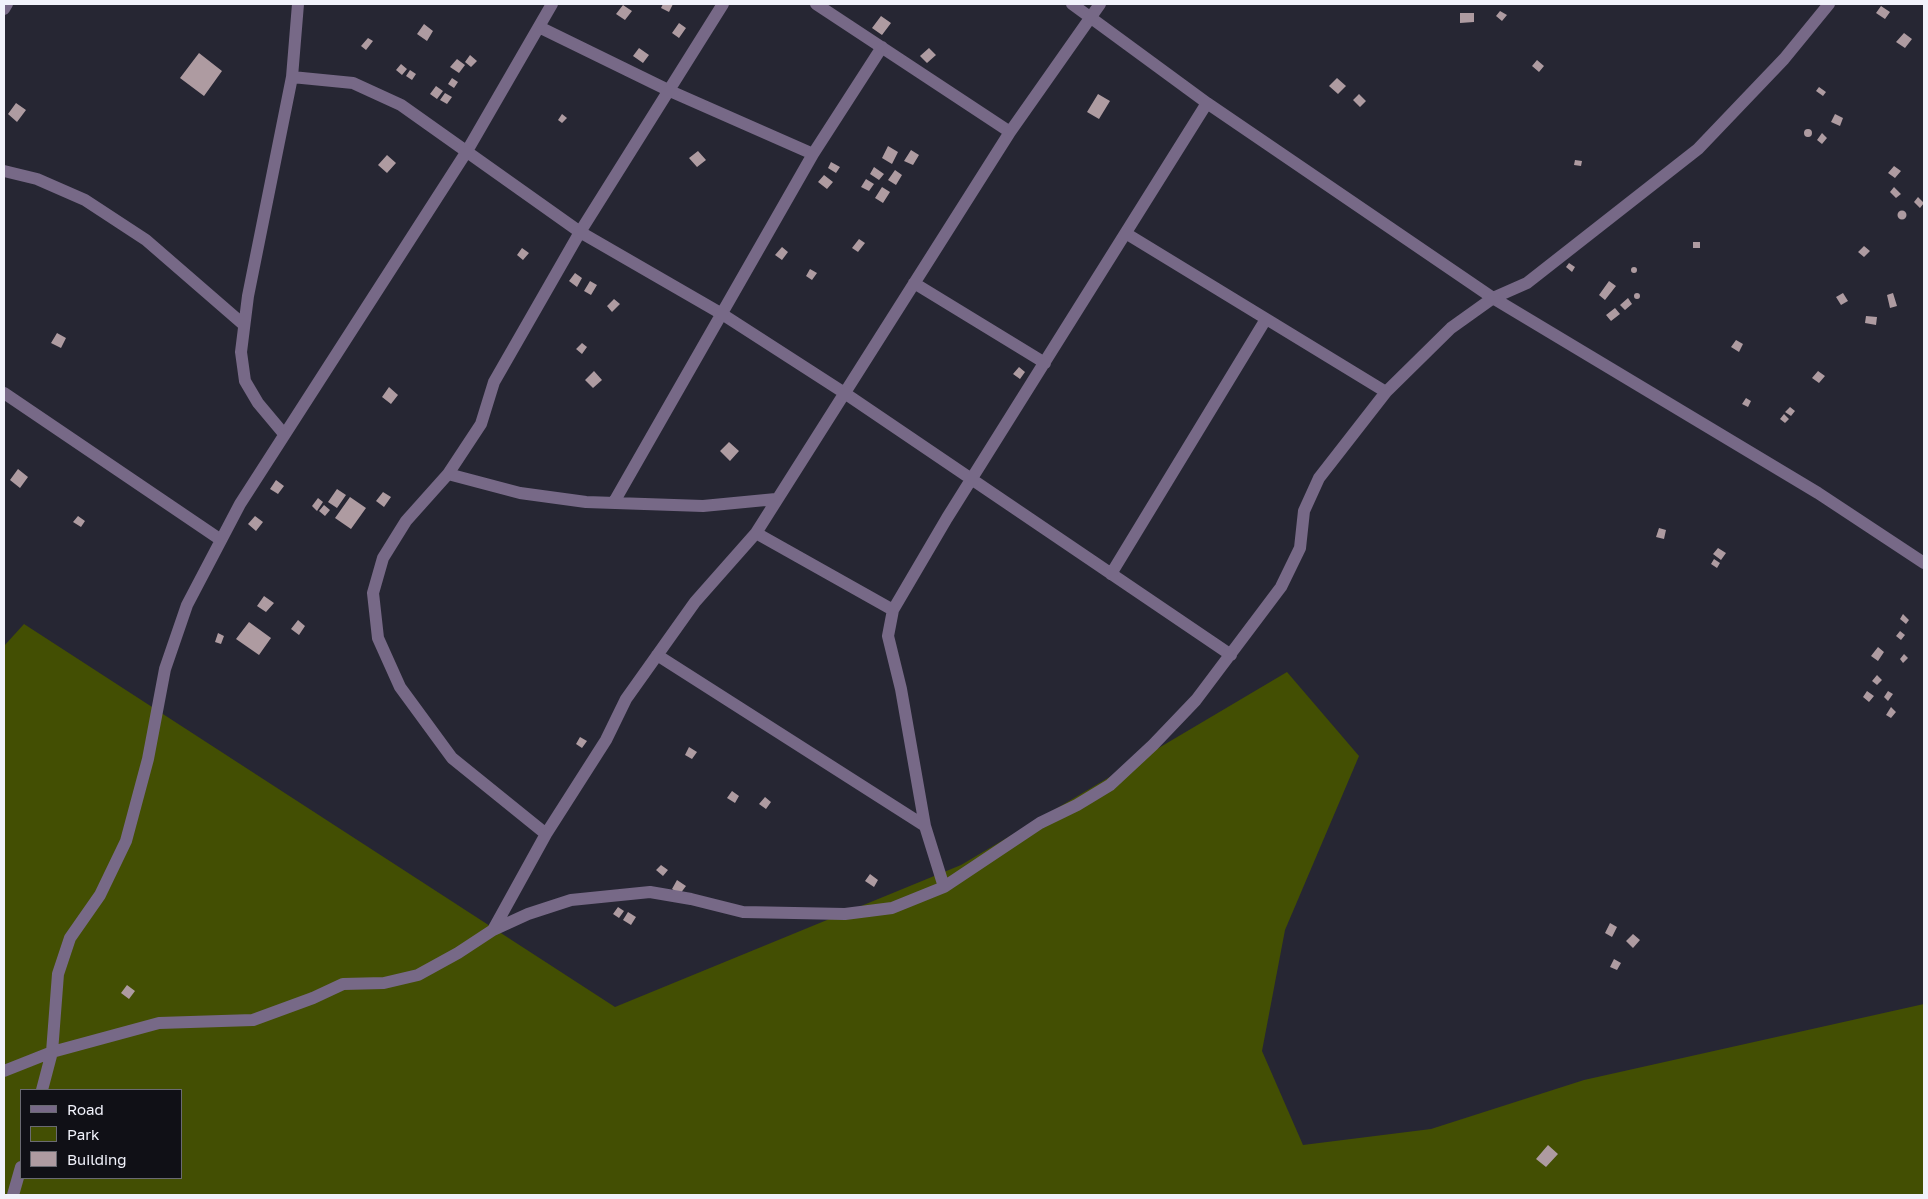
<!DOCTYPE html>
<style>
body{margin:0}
#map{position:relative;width:1928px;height:1199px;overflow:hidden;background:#262633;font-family:"Golos Text",sans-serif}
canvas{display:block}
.frame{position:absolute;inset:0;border:5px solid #f1f2fb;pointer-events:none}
.legend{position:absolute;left:20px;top:1089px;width:162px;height:90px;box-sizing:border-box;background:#101016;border:1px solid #6a6a72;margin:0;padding:6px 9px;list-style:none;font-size:15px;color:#f1f2fb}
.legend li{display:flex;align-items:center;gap:10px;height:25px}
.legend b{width:25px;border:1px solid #6a6a72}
</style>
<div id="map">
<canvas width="1928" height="1199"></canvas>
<div class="frame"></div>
<ul class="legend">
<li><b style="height:6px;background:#776987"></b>Road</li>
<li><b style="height:14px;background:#434f03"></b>Park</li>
<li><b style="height:14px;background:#ae9ba1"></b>Building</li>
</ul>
</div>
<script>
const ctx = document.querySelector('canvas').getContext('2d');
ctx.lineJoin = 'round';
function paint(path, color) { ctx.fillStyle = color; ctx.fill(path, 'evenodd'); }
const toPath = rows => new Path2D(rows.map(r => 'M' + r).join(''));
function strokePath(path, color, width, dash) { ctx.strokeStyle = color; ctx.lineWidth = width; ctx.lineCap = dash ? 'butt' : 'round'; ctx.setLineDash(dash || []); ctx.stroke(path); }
paint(toPath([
 [24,624,615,1007,961,865,1287,672,1359,756,1285,930,1262,1051,1303,1145,1431,1129,1584,1080,1924,1004,1924,1195,4,1195,4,646],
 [21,1090,181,1090,181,1178,21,1178]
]), '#434f03');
paint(toPath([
 [663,4,673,4,669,12,661,8],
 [623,5,632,11,625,20,616,14],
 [1881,6,1890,12,1885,19,1876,13],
 [1500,11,1507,15,1502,21,1496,16],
 [1460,13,1474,13,1474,22,1460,23],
 [881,16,891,23,882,35,872,28],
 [679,23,686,28,679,38,672,33],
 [424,24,433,31,427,41,417,34],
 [1904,33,1912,39,1905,48,1896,42],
 [368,38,373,41,366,50,361,46],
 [639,48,649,55,643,63,633,56],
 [929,48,936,55,927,63,920,56],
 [199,53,222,71,204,96,180,78],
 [470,55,477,61,471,67,465,62],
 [457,59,465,65,459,73,450,67],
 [1537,60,1544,66,1539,72,1532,66],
 [401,64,407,69,402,75,396,70],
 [410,70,416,74,412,80,406,76],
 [452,78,458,82,454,88,448,84],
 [1337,78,1346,86,1338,94,1329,86],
 [436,86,443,91,437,99,430,94],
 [1819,87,1826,92,1823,96,1816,91],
 [445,93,452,97,447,104,440,100],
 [1098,94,1110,101,1099,119,1087,112],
 [1359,94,1366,101,1360,107,1353,100],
 [16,103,26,110,17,122,8,114],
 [562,114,567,118,562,123,558,120],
 [1835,114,1843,118,1840,126,1831,122],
 '1804 133a4 4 0 1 1 8 0a4 4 0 1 1-8 0Z',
 [1822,133,1827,138,1822,144,1817,140],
 [888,146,898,152,892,164,882,158],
 [911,150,919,155,913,165,904,161],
 [698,151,706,160,697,167,689,158],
 [387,155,396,163,387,173,378,165],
 [1575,160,1582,161,1581,166,1574,165],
 [831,162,840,167,836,173,828,168],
 [1894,166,1901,171,1895,178,1888,173],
 [874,167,884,174,879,180,870,174],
 [895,170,902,175,896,185,888,180],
 [824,175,833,182,827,189,818,182],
 [866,179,874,184,869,191,861,187],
 [882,187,890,192,883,203,875,198],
 [1894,187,1901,194,1896,198,1890,192],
 [1918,197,1924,203,1920,208,1914,202],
 '1897.5 215a4.5 4.5 0 1 1 9 0a4.5 4.5 0 1 1-9 0Z',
 [859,239,865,243,858,252,852,248],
 [1693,242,1700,242,1700,248,1693,248],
 [1864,246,1870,251,1864,257,1858,252],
 [782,247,788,252,782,260,775,255],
 [522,248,529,253,523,260,517,255],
 [1569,263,1575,267,1572,272,1566,267],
 '1631 270a3 3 0 1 1 6 0a3 3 0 1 1-6 0Z',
 [810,269,817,273,812,280,806,276],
 [575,273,582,278,577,287,569,281],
 [590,281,597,285,591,295,584,291],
 [1609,281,1616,286,1605,300,1599,295],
 '1634 296a3 3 0 1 1 6 0a3 3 0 1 1-6 0Z',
 [1843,293,1848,301,1841,305,1836,297],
 [1893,293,1897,306,1890,308,1887,295],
 [1628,298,1632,304,1625,310,1620,305],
 [614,299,620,304,612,312,607,306],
 [1615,308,1620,314,1611,321,1606,315],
 [1866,316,1877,317,1876,325,1865,323],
 [57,333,66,338,61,348,51,343],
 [1736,340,1743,344,1739,352,1731,347],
 [582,343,587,347,582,354,576,349],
 [1019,367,1025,372,1020,379,1013,374],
 [594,371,602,380,593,388,585,380],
 [1818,371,1825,376,1819,383,1812,378],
 [389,387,398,395,391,404,382,397],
 [1746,398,1751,401,1748,407,1742,404],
 [1790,407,1795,411,1791,416,1785,412],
 [1784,414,1789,419,1785,423,1780,419],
 [729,442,739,451,730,461,720,451],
 [18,469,28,477,20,488,10,480],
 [276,480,284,486,278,494,270,489],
 [337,489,346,495,337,508,328,502],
 [383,492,391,497,384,507,376,501],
 [350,497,366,508,351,529,335,518],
 [318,498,323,502,317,511,312,506],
 [324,505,330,510,325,516,319,511],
 [78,516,85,521,81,527,73,522],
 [255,516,263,522,256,531,248,524],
 [1659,528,1666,530,1664,539,1656,537],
 [1718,548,1726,553,1721,560,1713,554],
 [1714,559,1720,563,1717,568,1711,564],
 [264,596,274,603,266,612,257,606],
 [1903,614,1909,620,1906,624,1900,619],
 [298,620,305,626,299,635,291,629],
 [249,622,271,638,259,655,236,639],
 [1900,631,1905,635,1901,640,1896,636],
 [218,633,224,636,221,644,215,642],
 [1878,647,1884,652,1878,661,1871,656],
 [1904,654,1908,658,1903,663,1900,659],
 [1877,675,1882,680,1877,685,1872,681],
 [1867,691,1874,696,1869,702,1863,697],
 [1888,691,1893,694,1888,701,1884,697],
 [1891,707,1896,712,1891,718,1886,715],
 [580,737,587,741,582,748,576,744],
 [689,747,697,752,692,759,685,755],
 [732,791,739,796,735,803,727,798],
 [765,797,771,802,766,809,759,804],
 [661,865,668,870,663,876,656,870],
 [870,874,878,880,874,887,865,881],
 [677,880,686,886,680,894,672,889],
 [618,907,624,911,619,918,613,914],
 [628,912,636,917,631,925,623,920],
 [1610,923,1617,927,1612,937,1605,933],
 [1633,934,1640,940,1633,948,1626,941],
 [1614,959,1621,963,1617,970,1610,967],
 [127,985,135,991,129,999,121,993],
 [1548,1145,1558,1154,1546,1167,1536,1159]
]), '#ae9ba1');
strokePath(toPath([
 [816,4,1010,132],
 [1072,4,1207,103,1493,298,1818,493,1924,563],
 [4,9,7,4],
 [539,27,670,91,813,154],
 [292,77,353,83,401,105,580,232,722,314,843,392,1231,655],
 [4,171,37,179,85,200,146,240,244,325],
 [1127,234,1386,392],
 [914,283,1045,363],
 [4,393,221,540],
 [284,434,258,403,245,381,241,352,248,296,292,77,298,4],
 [448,474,520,493,586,502,703,506,776,499],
 [614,502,813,154,882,47],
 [756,533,893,610],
 [1111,574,1266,319],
 [657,655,925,826],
 [546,834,452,758,400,687,378,638,373,593,383,558,406,521,448,474,481,424,494,382,580,232,723,4],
 [944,887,925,826,901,689,888,636,893,610,947,518,1207,103],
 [493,930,546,834,606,740,626,699,695,602,756,533,1010,132,1100,4],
 [4,1071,52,1052,159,1023,253,1020,313,998,343,984,384,983,418,975,458,953,493,930,528,914,571,900,650,892,691,899,743,912,845,914,892,908,944,887,1040,823,1077,805,1110,785,1153,745,1196,700,1281,587,1300,548,1304,511,1319,478,1386,392,1451,328,1493,298,1527,283,1698,149,1784,59,1829,4],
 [42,1090,52,1052,58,974,70,938,100,895,126,841,148,759,165,669,187,605,240,504,467,151,552,4],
 [13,1195,21,1167]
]), '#776987', 12);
</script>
